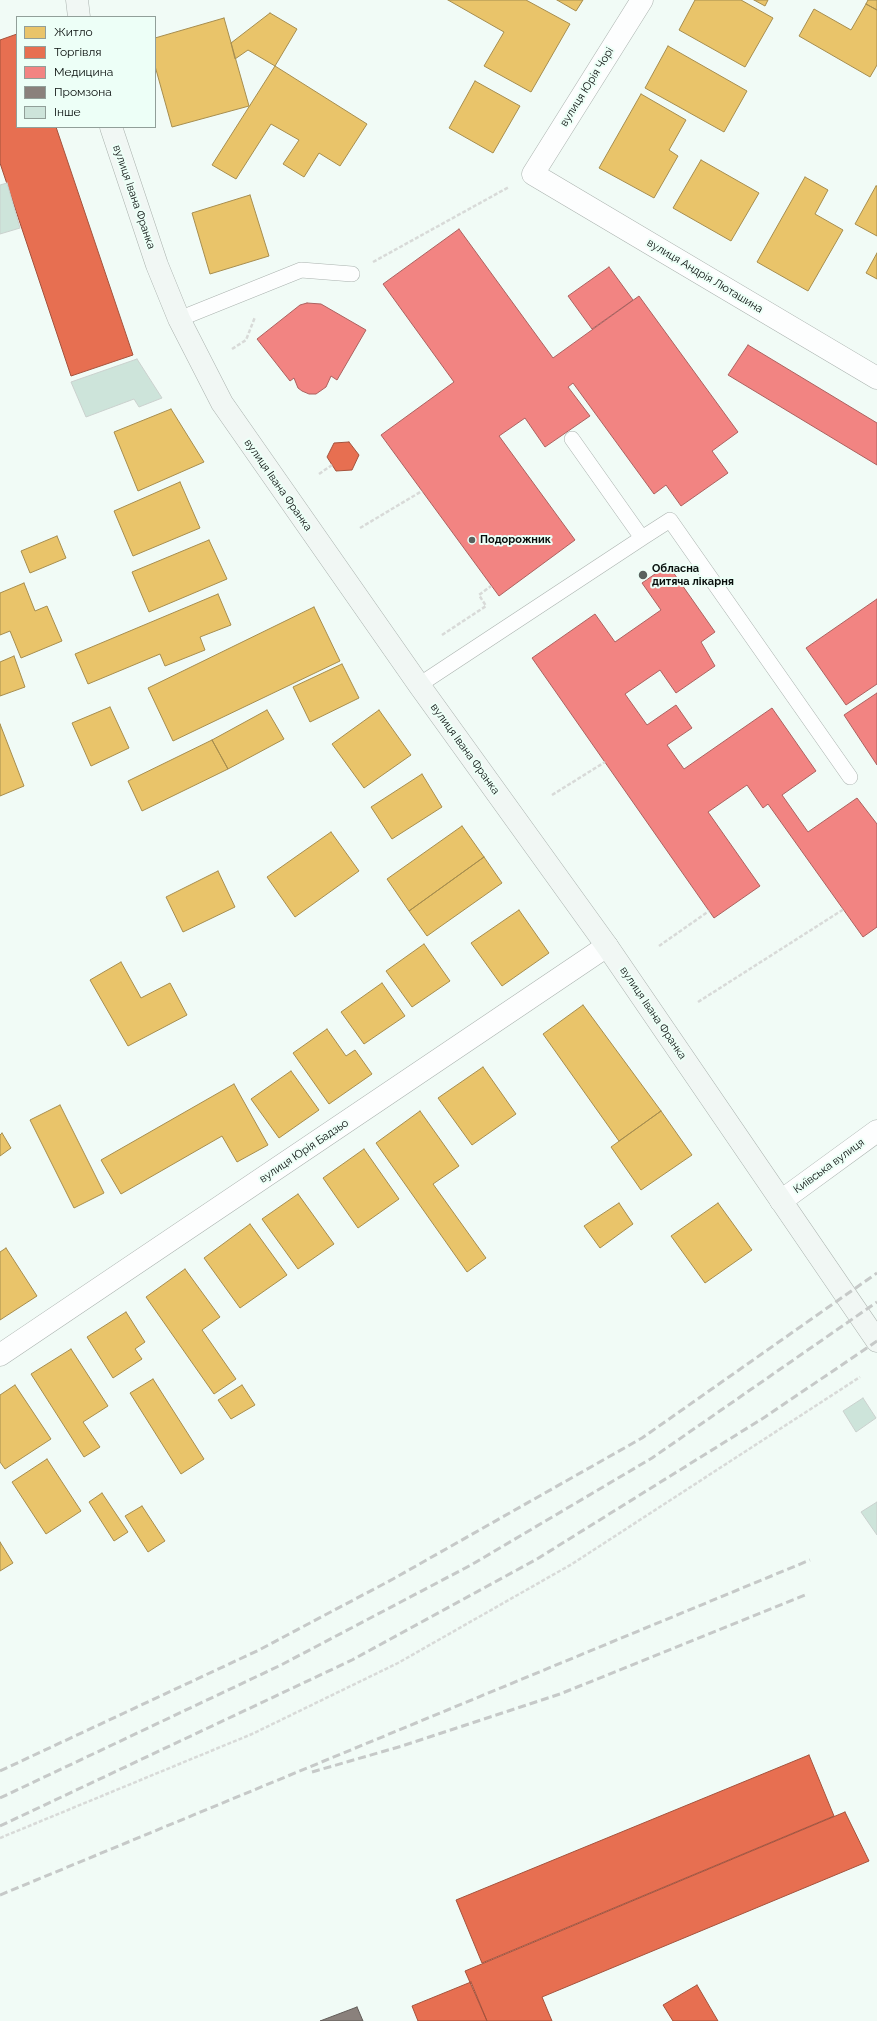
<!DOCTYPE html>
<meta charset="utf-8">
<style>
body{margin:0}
#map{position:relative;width:877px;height:2021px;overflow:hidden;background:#f1fbf6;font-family:Raleway,sans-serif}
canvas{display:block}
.legend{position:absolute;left:16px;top:16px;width:140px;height:112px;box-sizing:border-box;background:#edfff7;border:1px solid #919f99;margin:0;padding:5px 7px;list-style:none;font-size:12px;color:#080e0c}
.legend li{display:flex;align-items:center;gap:8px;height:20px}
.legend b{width:20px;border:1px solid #919f99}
</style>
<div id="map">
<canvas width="877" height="2021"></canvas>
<ul class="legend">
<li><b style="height:11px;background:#e9c46a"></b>Житло</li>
<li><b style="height:11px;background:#e76f51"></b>Торгівля</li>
<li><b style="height:11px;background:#f28482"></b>Медицина</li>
<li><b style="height:11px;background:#8a817c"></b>Промзона</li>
<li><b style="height:11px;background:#cde4da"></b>Інше</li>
</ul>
</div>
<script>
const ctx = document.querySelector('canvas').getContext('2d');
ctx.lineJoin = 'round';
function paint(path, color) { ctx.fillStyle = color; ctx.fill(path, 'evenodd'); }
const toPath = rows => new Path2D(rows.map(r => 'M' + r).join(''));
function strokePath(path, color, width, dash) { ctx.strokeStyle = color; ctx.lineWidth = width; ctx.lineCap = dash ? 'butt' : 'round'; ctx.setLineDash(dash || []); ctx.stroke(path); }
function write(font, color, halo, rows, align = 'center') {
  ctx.font = font + ' Raleway,sans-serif'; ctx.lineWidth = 4; ctx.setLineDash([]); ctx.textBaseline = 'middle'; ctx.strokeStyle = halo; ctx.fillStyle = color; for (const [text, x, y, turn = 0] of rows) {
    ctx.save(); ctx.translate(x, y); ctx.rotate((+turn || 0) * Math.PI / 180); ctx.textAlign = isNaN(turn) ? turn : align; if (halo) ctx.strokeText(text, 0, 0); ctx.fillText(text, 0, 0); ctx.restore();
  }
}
const homes = toPath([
 [448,0,526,0,570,24,531,92,484,66,504,32,448,0],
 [557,0,583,0,576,11,557,0],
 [695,0,741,0,773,18,745,67,679,30,695,0],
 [754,0,768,0,765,6,754,0],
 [868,0,877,0,877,10,866,4,868,0],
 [866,4,877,10,877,65,870,77,799,36,814,9,851,30,866,4],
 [270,13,297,29,275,66,248,50,235,59,231,43,270,13],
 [224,18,249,106,172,127,155,66,155,38,224,18],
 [668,46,747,91,724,132,645,88,668,46],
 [275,66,367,124,340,166,319,153,304,177,283,164,299,140,271,124,236,179,212,165,275,66],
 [475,81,520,106,493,153,449,128,475,81],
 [641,94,686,120,669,150,678,156,654,198,599,168,641,94],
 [701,160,759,193,731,241,673,208,701,160],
 [805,177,828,190,815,214,843,230,808,291,757,262,805,177],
 [876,186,877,186,877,236,855,224,876,186],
 [250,195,269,256,210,274,192,213,250,195],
 [877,253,877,279,866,273,877,253],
 [171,409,204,462,138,491,114,432,171,409],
 [180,482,200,528,133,556,114,511,180,482],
 [57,536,66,558,30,573,21,551,57,536],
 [209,540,227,579,149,612,132,572,209,540],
 [24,583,35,611,47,606,62,641,21,658,10,631,0,635,0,593,24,583],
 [218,594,231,625,200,637,205,650,165,666,160,654,88,684,75,654,218,594],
 [314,607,340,661,173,741,148,688,314,607],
 [14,656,25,687,0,696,0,662,14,656],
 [342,664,359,698,310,722,293,687,342,664],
 [110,707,129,748,91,766,72,723,110,707],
 [267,710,284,739,228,769,212,740,267,710],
 [379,710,411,755,364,788,332,744,379,710],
 [0,724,24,786,0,796,0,724],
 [212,740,228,769,142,811,128,781,212,740],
 [422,774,442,807,392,839,371,807,422,774],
 [462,826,484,857,409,911,387,879,462,826],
 [331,832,359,871,295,917,267,877,331,832],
 [484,857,502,883,427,936,409,911,484,857],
 [218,871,235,907,183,932,166,897,218,871],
 [519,910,549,953,502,986,471,943,519,910],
 [424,944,450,981,412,1007,386,971,424,944],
 [121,962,141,998,170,983,187,1015,128,1046,90,980,121,962],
 [382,983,405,1016,364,1044,341,1012,382,983],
 [583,1005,661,1111,619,1141,543,1034,583,1005],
 [327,1029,346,1056,355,1050,372,1074,329,1104,293,1053,327,1029],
 [483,1067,516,1114,472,1145,438,1098,483,1067],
 [291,1071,319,1110,279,1138,251,1099,291,1071],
 [234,1084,268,1145,237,1162,222,1136,121,1194,101,1160,234,1084],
 [60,1105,104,1193,74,1208,30,1120,60,1105],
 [420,1111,459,1166,433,1184,486,1258,467,1272,376,1143,420,1111],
 [661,1111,692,1155,641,1190,611,1147,661,1111],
 [2,1133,11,1148,0,1156,0,1135,2,1133],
 [364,1149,399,1199,358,1228,323,1178,364,1149],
 [298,1194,334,1244,298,1269,262,1219,298,1194],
 [619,1203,633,1224,600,1248,584,1226,619,1203],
 [718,1203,752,1250,705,1283,671,1236,718,1203],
 [250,1224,287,1275,240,1308,204,1258,250,1224],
 [6,1248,37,1296,0,1320,0,1252,6,1248],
 [185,1269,220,1317,202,1330,236,1379,214,1394,146,1297,185,1269],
 [126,1312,145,1342,135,1349,142,1359,113,1378,87,1337,126,1312],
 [71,1349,108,1406,83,1422,100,1447,84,1457,31,1374,71,1349],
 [153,1379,204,1459,181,1474,130,1393,153,1379],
 [15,1385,51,1439,5,1469,0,1462,0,1395,15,1385],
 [242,1385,255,1405,231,1419,218,1400,242,1385],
 [47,1459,81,1511,46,1534,12,1482,47,1459],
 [102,1493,128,1532,114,1541,89,1502,102,1493],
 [142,1506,165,1541,148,1552,125,1516,142,1506],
 [0,1542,13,1563,0,1571,0,1542]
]);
paint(homes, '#e9c46a');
strokePath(homes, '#a68d4e', 1);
const shops = toPath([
 [17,34,17,127,56,127,133,355,71,376,0,163,0,40,17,34],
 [349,442,359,455,352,470,336,471,327,457,334,443,349,442],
 [809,1755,834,1816,482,1963,456,1900,809,1755],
 [845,1812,869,1861,542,1997,552,2021,487,2021,465,1971,845,1812],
 [471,1982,487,2021,418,2021,412,2006,471,1982],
 [697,1985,718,2021,673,2021,663,2005,697,1985]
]);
paint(shops, '#e76f51');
strokePath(shops, '#a4523c', 1);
const health = toPath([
 [459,229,553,358,639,296,738,432,712,451,728,473,681,506,666,485,654,494,573,383,568,387,590,416,545,447,525,418,499,436,575,540,499,596,381,435,454,382,383,284,459,229],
 [609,267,633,300,592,329,568,296,609,267],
 [307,303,321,304,366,330,337,380,331,376,326,387,316,394,309,394,302,391,298,388,294,378,290,381,257,339,300,305,307,303],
 [748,345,877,423,877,465,728,375,748,345],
 [668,565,715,632,701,642,715,666,676,693,660,670,625,694,647,725,676,705,692,728,667,745,684,769,772,708,816,771,782,795,808,832,857,798,877,824,877,927,863,937,768,804,763,808,747,785,708,812,760,886,714,918,532,658,595,614,615,642,661,610,642,583,668,565],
 [877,599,877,684,846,705,806,648,877,599],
 [877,693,877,765,844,715,877,693]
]);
paint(health, '#f28482');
strokePath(health, '#ac615f', 1);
const industry = toPath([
 [357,2007,363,2021,320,2021,357,2007]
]);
paint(industry, '#8a817c');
strokePath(industry, '#635e5a', 1);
const building = toPath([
 [7,183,20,228,0,234,0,185,7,183],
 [137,359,162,398,139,407,134,399,86,417,71,382,137,359],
 [863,1398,876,1418,856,1432,843,1411,863,1398],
 [877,1502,877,1535,861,1512,877,1502]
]);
paint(building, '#cde4da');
strokePath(building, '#cad1ce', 1);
const service = toPath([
 [179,319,301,270,352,274],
 [572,439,642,538,670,520,850,777],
 [419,685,642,538]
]);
const minor = toPath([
 [642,0,533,174,877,378]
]);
const tertiary = toPath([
 [781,1201,877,1131],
 [0,1355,607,946]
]);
const secondary = toPath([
 [77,0,79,17],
 [111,127,157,265,179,319,222,403,419,685,607,946,877,1341]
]);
strokePath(service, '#aab2ae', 16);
strokePath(minor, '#aab2ae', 23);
strokePath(tertiary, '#aab2ae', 23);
strokePath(secondary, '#aab2ae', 23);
strokePath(toPath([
 [373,262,509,187],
 [232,349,246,340,255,317],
 [319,474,332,465],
 [360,528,422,491],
 [442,635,486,606,479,595,491,586],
 [552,795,605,762],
 [659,946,709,911],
 [698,1002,844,909],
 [0,1838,252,1734,398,1663,572,1564,860,1377]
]), '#d8dad8', 2.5, [4, 2]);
strokePath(service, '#fdfefe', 15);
strokePath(minor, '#fdfefe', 22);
strokePath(tertiary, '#fdfefe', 22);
strokePath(secondary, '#f1f7f4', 22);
strokePath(toPath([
 [0,1771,259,1650,393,1579,642,1438,877,1273],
 [312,1772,402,1746,560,1694,805,1595],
 [0,1798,281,1665,471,1565,652,1458,877,1302],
 [0,1826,352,1660,537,1559,765,1417,877,1341],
 [0,1895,810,1560]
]), '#c6c9c8', 3, [8, 4]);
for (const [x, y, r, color] of [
 [472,540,4,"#5a615e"],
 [643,575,5,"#5a615e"]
]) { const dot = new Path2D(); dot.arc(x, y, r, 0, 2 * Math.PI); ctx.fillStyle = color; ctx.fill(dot); strokePath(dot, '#edfff7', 1.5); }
write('11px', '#080e0c', '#edfff7', [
 ["вулиця Юрія Чорі",587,87,-58],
 ["вулиця Івана Франка",134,197,71],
 ["вулиця Андрія Люташина",705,276,31],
 ["вулиця Івана Франка",278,485,55],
 ["вулиця Івана Франка",465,749,54],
 ["вулиця Івана Франка",653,1013,56],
 ["вулиця Юрія Бадзьо",304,1151,-34],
 ["Київська вулиця",829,1166,-36]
]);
write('bold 11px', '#080e0c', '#edfff7', [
 ["Подорожник",480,540],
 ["Обласна",652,569],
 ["дитяча лікарня",652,582]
], 'left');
</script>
